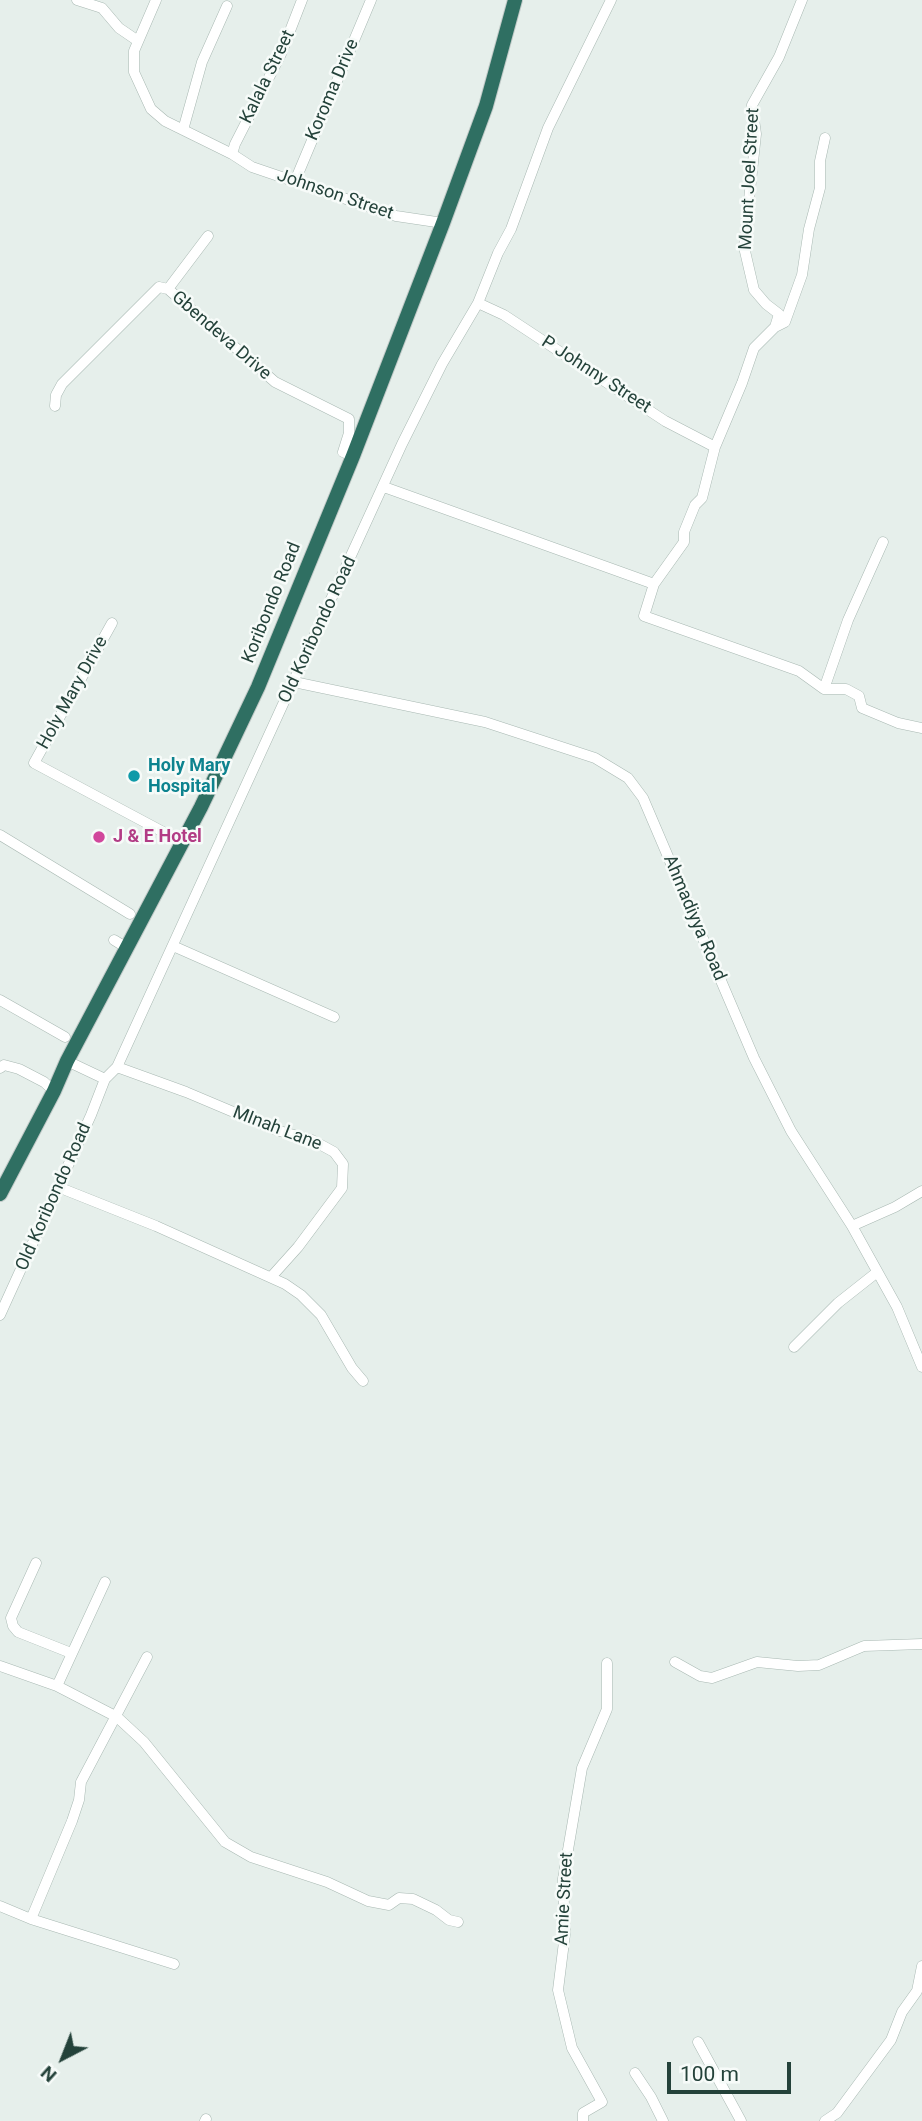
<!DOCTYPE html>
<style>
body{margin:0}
#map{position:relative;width:922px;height:2121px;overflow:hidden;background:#e6efeb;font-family:Roboto,sans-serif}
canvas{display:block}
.north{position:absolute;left:28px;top:2023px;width:70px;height:70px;-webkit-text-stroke:5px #f7fbf9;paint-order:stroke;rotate:222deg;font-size:19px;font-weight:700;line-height:28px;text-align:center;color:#24423a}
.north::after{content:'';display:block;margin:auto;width:24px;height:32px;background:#24423a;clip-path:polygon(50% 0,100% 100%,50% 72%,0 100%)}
.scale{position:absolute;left:667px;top:2062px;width:124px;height:32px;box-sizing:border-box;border:4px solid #24423a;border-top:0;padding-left:9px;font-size:21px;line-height:24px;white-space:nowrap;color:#24423a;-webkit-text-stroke:5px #f7fbf9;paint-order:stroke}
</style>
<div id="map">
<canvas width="922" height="2121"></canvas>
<div class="north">N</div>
<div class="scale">100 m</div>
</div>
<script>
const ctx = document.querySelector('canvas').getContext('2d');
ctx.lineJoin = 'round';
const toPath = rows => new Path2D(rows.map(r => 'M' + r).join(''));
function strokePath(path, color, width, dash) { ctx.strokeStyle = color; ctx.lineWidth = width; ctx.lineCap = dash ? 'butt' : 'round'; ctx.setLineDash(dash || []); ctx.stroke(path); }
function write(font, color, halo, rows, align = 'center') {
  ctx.font = font + ' Roboto,sans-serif'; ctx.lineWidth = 5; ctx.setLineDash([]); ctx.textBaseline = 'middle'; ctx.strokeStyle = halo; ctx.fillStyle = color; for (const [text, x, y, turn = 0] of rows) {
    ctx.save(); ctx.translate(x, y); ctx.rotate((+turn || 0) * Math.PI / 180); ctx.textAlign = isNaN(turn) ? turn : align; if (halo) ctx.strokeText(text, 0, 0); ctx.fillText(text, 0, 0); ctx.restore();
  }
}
const minor = toPath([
 [77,0,102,8,119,28,138,41],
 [156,0,134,51,134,72,151,109,165,121,232,154,252,167,396,216,443,223],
 [183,130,202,62,227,6],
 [232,154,235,144,281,54,302,0],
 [295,181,371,0],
 [168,289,208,236],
 [478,303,504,315,665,421,715,447],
 [775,327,785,322,802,275,809,229,820,188,820,161,825,138],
 [55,406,56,395,62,384,159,287,168,289,275,382,349,419,349,433,343,452,353,456],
 [384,487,654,584,644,616,799,671,824,689,846,689,859,696,862,708,898,723,922,728],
 [654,584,684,542,684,532,695,505,702,498,715,447,742,383,754,348,775,327,779,314,766,304,754,290,744,247,756,134,752,105,779,57,802,0],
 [112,623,34,763,182,842],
 [294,682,485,722,595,758,628,778,643,798,754,1058,791,1131,852,1226,897,1307,922,1367],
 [824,689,848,620,883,542],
 [0,835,130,914],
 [114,940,127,948],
 [173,946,334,1017],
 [0,1000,65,1037],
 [67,1061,105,1079,117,1067,402,444,442,364,478,303,498,253,511,229,548,128,611,0],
 [117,1067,186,1092,276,1130,312,1140,334,1152,343,1164,342,1188,298,1247,272,1276],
 [0,1068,4,1065,19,1069,44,1082,54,1091],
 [58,1187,156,1226,285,1284,301,1295,321,1315,352,1368,363,1381],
 [852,1226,895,1207,922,1191],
 [0,1315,91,1115,105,1079],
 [794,1347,838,1303,876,1273],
 [36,1563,11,1618,13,1626,18,1632,71,1653],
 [675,1662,700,1676,712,1678,757,1662,798,1666,819,1665,864,1646,922,1644],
 [0,1666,57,1686,117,1717,144,1742,225,1842,251,1857,327,1882,368,1901,389,1905,399,1898,413,1899,436,1910,449,1920,458,1922],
 [57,1686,105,1582],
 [0,1906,31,1919,174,1964],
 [31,1919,72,1821,79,1800,81,1782,147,1657],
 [698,2042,741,2121],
 [635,2073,651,2097,663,2121],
 [205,2121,206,2119],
 [583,2121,583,2113,602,2102,572,2048,558,1990,565,1934,563,1879,582,1768,607,1709,607,1663],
 [825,2121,837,2113,891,2040,902,2012,917,1991,922,1966]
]);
const highway = toPath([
 [0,1194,54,1091,67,1061,201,807,258,687,353,456,443,223,486,106,515,0]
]);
strokePath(minor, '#a8b8b2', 11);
strokePath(highway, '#c2cac8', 16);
strokePath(minor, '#fff', 10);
strokePath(highway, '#2f6f62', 14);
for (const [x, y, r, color] of [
 [134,776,7,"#0f9aa8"],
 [99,837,7,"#d1479c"]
]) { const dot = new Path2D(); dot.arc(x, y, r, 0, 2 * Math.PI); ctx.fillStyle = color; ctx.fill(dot); strokePath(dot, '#f7fbf9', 2.5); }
write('18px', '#24423a', '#f7fbf9', [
 ["Kalala Street",268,77,-64],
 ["Koroma Drive",333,90,-67],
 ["Mount Joel Street",750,179,-87],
 ["Johnson Street",335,195,19],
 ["Gbendeva Drive",221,336,41],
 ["P Johnny Street",596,375,33],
 ["Koribondo Road",272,603,-68],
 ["Old Koribondo Road",318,630,-65],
 ["Holy Mary Drive",73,693,-61],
 ["Ahmadiyya Road",694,918,67],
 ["MInah Lane",277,1129,21],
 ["Old Koribondo Road",54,1197,-66],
 ["Amie Street",565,1899,-87]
]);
write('bold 18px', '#0d838f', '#f7fbf9', [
 ["Holy Mary",148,766],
 ["Hospital",148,787]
], 'left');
write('bold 18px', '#b23c85', '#f7fbf9', [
 ["J & E Hotel",113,837]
], 'left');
</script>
